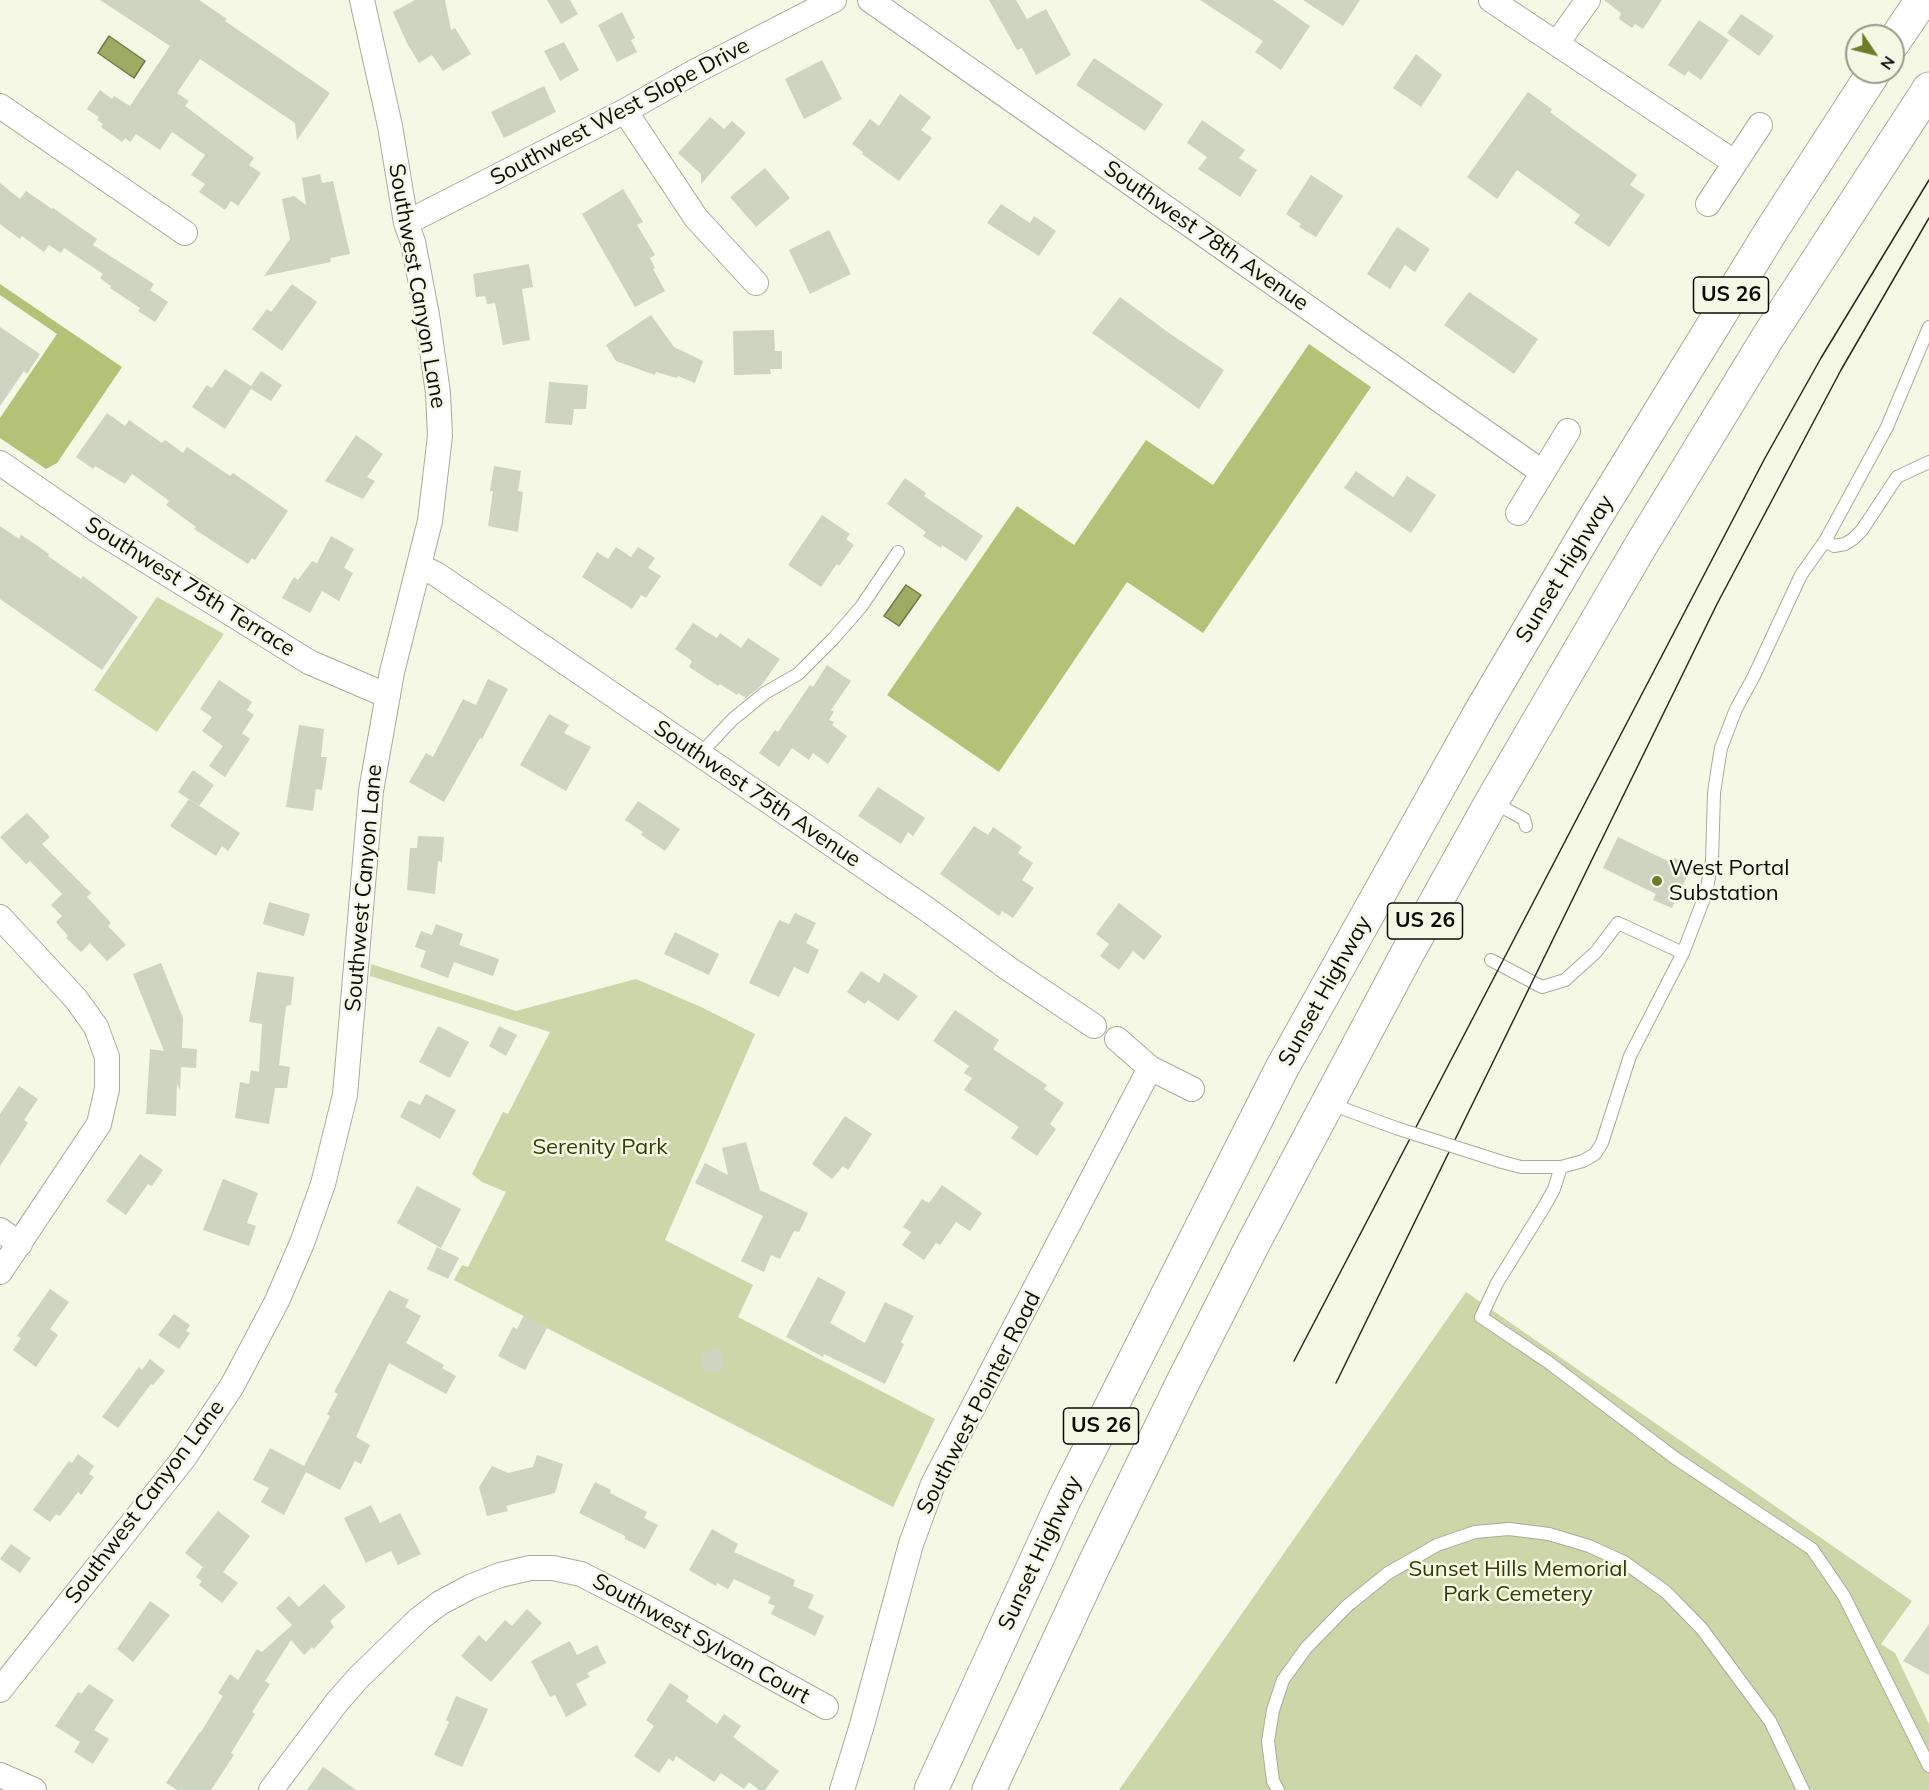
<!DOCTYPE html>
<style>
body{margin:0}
#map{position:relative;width:1929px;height:1790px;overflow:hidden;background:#f4f8e5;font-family:Mulish,sans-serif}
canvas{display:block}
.north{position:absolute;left:1845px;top:24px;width:60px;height:60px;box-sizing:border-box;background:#f4f8e5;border:2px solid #979a8c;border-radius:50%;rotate:125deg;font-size:16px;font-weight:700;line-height:24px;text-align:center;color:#0b0c07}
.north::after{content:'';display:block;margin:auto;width:21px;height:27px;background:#6f7b28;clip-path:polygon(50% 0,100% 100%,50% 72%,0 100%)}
</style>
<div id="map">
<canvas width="1929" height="1790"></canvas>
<div class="north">N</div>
</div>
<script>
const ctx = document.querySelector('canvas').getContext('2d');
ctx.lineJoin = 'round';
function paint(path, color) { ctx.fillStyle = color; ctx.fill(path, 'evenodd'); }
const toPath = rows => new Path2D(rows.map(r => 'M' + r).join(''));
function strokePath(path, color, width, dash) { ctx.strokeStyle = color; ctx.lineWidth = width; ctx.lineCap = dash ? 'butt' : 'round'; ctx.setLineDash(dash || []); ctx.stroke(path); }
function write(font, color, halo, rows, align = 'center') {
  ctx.font = font + ' Mulish,sans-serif'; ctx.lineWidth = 5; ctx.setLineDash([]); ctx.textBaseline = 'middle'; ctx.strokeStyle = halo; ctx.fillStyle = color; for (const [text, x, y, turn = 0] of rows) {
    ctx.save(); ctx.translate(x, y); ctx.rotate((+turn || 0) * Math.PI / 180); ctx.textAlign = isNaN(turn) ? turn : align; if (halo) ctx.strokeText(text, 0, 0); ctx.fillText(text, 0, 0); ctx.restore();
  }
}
paint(toPath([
 [157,597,224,634,157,732,94,690],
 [371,964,516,1011,636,979,701,1007,755,1034,665,1240,753,1285,738,1317,935,1419,893,1507,454,1280,462,1265,468,1267,506,1192,482,1182,472,1174,503,1112,508,1114,550,1032,370,976],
 [1466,1292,1912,1601,1881,1644,1895,1653,1929,1724,1929,1790,1119,1790]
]), '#cdd6a9');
paint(toPath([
 [0,284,122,367,57,463,46,469,0,438,0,418,57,334,0,295],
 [1309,344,1371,387,1203,633,1127,582,999,772,887,695,1017,506,1074,545,1146,440,1213,485]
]), '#b4c278');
const water = toPath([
 [109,36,145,61,134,78,98,53,109,36],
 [906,585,921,595,899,626,884,616,906,585]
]);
paint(water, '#9eab62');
strokePath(water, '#727b47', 1.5);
paint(toPath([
 [100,0,199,0,227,19,225,21,330,93,297,140,295,123,200,59,177,93,189,101,185,106,254,158,249,165,261,173,238,206,231,201,225,210,199,192,205,184,191,175,205,155,172,132,160,150,136,134,130,142,125,138,122,142,101,127,103,124,97,120,99,117,87,109,100,90,112,99,114,96,130,106,170,46],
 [415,0,445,0,451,30,455,28,471,54,443,71,432,55,419,63,407,43,393,12],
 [547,0,570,0,578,14,561,24],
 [989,0,1016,0,1027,19,1046,9,1071,55,1036,75,1022,48,1017,50],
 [1200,0,1273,0,1310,26,1281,70,1255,52,1263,41],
 [1303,0,1360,0,1343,26],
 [1604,0,1662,0,1643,29,1635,24,1632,28,1619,19,1621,13],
 [622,12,635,38,631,40,637,52,617,62,598,25],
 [1741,14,1774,36,1759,56,1727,33],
 [1699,20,1729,40,1701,80,1688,71,1685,76,1668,65],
 [564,42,579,70,560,81,544,51],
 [1416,54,1442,75,1421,107,1393,88],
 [1094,58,1163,104,1145,131,1076,85],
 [822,60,842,99,804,119,785,79],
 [544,86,556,112,504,138,491,112],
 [1528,92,1552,109,1550,112,1573,129,1637,175,1630,185,1645,195,1609,247,1574,223,1580,215,1517,170,1497,199,1467,177],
 [900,94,931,117,921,130,932,138,899,181,862,154,863,152,852,144,870,119,879,126],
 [710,117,724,129,732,121,746,133,701,184,701,174,678,153],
 [1202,120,1245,150,1239,158,1257,170,1240,197,1198,169,1207,157,1187,143],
 [765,168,790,198,756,227,730,197],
 [320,174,322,183,333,181,350,254,330,258,331,262,264,276,290,239,282,199,294,196,306,205,302,178],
 [1311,175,1343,196,1316,237,1299,227,1301,224,1286,214],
 [0,183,20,199,26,191,52,209,53,208,97,239,93,245,154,284,150,290,168,302,155,322,138,311,140,308,110,288,111,286,100,278,103,274,64,248,61,253,49,245,44,252,22,236,20,239,0,224],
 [623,189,643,222,637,225,655,255,650,258,655,268,653,269,665,291,635,307,582,214],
 [1001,204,1030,223,1034,216,1056,231,1039,256,987,223],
 [1397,227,1430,249,1415,272,1405,265,1390,289,1367,274],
 [829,230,851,274,810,294,789,250],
 [529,264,533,287,522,289,530,340,503,345,495,303,487,304,485,296,476,297,473,274],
 [292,284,317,302,282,351,252,329,267,309,271,312],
 [1469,292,1538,339,1514,374,1444,325],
 [1120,297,1169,333,1224,370,1199,409,1092,333],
 [651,315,674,347,703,361,695,383,678,376,677,378,656,372,655,375,616,361,606,345],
 [0,327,40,354,27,374,24,371,0,406],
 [774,330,775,351,782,351,782,369,770,369,771,374,734,375,733,331],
 [225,369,251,386,261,371,282,385,271,401,251,389,225,429,192,407,207,385,212,388],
 [549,382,588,385,586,409,574,409,572,425,545,423],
 [107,413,125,426,129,420,162,443,165,440,183,453,187,447,230,476,233,473,288,511,255,560,252,558,248,564,194,529,196,527,166,505,169,501,164,497,132,474,125,484,95,466,93,469,76,457],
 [356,435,383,454,367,477,375,481,363,499,325,481],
 [494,466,521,471,518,491,523,492,518,532,488,526,493,491,490,491],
 [1356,471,1393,497,1407,476,1436,495,1411,533,1344,488],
 [905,478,926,493,924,496,983,536,966,561,942,545,941,548,923,536,926,532,887,504],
 [822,515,850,534,846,539,854,545,839,566,837,564,821,587,788,565],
 [0,526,19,539,21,535,32,542,49,554,48,556,81,579,83,576,138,617,102,670,0,599],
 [331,536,354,549,344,568,353,573,339,601,322,591,310,613,282,598,294,577,298,580,312,561,317,563],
 [616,547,631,557,638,547,655,558,648,568,661,576,646,598,641,595,632,609,582,577,597,552,608,559],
 [693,623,717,638,720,633,741,648,748,638,780,659,761,686,746,698,738,693,737,695,720,684,718,686,689,667,692,661,675,649],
 [827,665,851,681,831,710,834,712,829,720,834,722,832,725,847,736,828,764,813,753,809,760,792,748,779,767,759,753,775,730,778,732,810,685,813,687],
 [488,679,508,689,482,739,480,738,444,802,409,782,426,753,433,757,463,699,476,705],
 [219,680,252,702,247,710,254,715,242,733,250,739,225,777,209,766,223,746,202,731,212,717,200,709],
 [549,714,569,725,564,733,591,747,566,791,520,765],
 [299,725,324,729,321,757,327,757,322,790,316,789,313,811,286,807],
 [193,770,214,785,199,806,178,792],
 [878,787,925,818,913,836,908,832,901,844,858,816],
 [189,799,240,833,228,851,222,846,216,856,170,826],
 [638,801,680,829,665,851,641,835,643,832,625,820],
 [27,813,50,837,42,844,91,893,87,897,111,923,108,926,126,945,107,961,90,943,81,952,66,938,68,936,56,922,62,916,51,905,62,894,30,861,26,864,0,837],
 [974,826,988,835,993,827,1022,847,1018,853,1033,863,1022,880,1034,888,1013,918,1002,911,999,916,940,874],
 [418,836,444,837,442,862,438,861,435,894,407,890,410,848,417,848],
 [1618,837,1672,863,1674,858,1692,866,1672,908,1653,900,1656,894,1603,868],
 [269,902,310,914,304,936,263,924],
 [1119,903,1162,936,1144,960,1133,951,1119,970,1100,956,1109,944,1096,934],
 [795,913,816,923,806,943,819,950,808,974,794,967,779,997,749,983,779,920,789,924],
 [436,924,463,934,459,945,499,959,493,976,454,962,448,978,420,967,426,951,415,947,421,931,432,935],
 [675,932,719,954,709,975,664,954],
 [161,963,183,1018,182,1048,197,1049,196,1068,181,1067,180,1091,177,1083,176,1116,146,1114,150,1049,164,1051,133,974],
 [861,971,879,983,884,973,918,996,898,1021,868,1000,865,1004,847,992],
 [257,972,294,977,291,1005,286,1006,279,1065,290,1067,287,1088,275,1088,269,1124,235,1118,240,1082,249,1084,251,1070,259,1072,262,1024,249,1022],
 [955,1010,999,1040,993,1049,1047,1085,1044,1089,1064,1103,1050,1124,1056,1129,1037,1156,1011,1138,1019,1127,964,1090,972,1078,964,1073,969,1066,933,1041],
 [438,1026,469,1042,450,1078,419,1062],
 [499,1026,517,1035,506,1056,489,1046],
 [19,1086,38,1099,24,1120,28,1123,0,1166,0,1114],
 [426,1094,456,1110,440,1139,400,1117,409,1100,420,1105],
 [845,1116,872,1134,848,1170,843,1166,832,1179,812,1164],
 [746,1142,760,1190,808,1213,799,1232,794,1231,780,1259,771,1255,764,1272,741,1261,763,1216,695,1183,705,1163,728,1175,722,1148],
 [140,1154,163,1170,152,1186,148,1184,126,1215,106,1201],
 [223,1179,258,1193,247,1223,256,1226,249,1246,203,1230],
 [942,1185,982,1213,970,1231,956,1222,940,1245,936,1243,924,1260,902,1245,911,1232,903,1227,922,1199,929,1203],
 [417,1186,461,1209,441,1248,397,1223],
 [437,1247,459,1258,448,1279,427,1269],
 [818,1277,846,1292,830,1323,865,1343,885,1302,914,1316,901,1342,904,1344,885,1384,824,1354,823,1357,786,1337],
 [50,1289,69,1302,50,1329,58,1335,36,1367,13,1350,21,1338,17,1336],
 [389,1290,409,1300,405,1307,421,1316,406,1343,444,1365,442,1368,456,1376,446,1394,389,1363,356,1437,370,1445,361,1464,355,1461,340,1490,306,1472,284,1515,261,1502,269,1488,253,1480,270,1448,304,1466,330,1416,327,1414,338,1394,334,1392],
 [174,1314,190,1325,186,1331,190,1333,179,1349,158,1335],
 [524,1315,547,1328,525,1370,498,1356,513,1327,517,1329],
 [721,1349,724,1370,703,1372,701,1352],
 [150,1359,165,1371,153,1385,151,1384,118,1428,102,1417,139,1367,142,1370],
 [78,1454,94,1466,89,1474,94,1477,81,1495,78,1492,60,1516,56,1514,50,1522,33,1510,69,1461,72,1463],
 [537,1455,563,1464,555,1493,506,1506,508,1511,487,1516,479,1487,492,1466,508,1473,533,1467],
 [595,1482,611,1490,610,1493,647,1512,644,1518,658,1525,645,1549,625,1539,625,1536,579,1513],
 [371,1505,380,1523,400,1513,421,1554,398,1565,391,1551,366,1563,344,1518],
 [218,1511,250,1536,223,1572,238,1583,222,1603,199,1585,202,1581,196,1577,203,1567,185,1553],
 [712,1529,738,1544,734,1552,795,1580,793,1586,814,1595,808,1608,824,1616,815,1636,771,1614,775,1606,768,1603,771,1597,734,1579,728,1589,717,1583,716,1586,689,1570],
 [11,1544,31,1558,20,1573,0,1559],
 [324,1584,346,1607,330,1621,334,1627,314,1649,312,1647,304,1655,291,1640,265,1681,270,1684,252,1712,255,1714,231,1753,234,1755,211,1790,177,1790,166,1783,200,1732,201,1732,223,1696,218,1693,230,1674,238,1680,257,1649,262,1652,292,1625,276,1608,289,1596,299,1607],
 [150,1601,170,1615,133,1662,117,1649],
 [527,1609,542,1623,491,1682,461,1656,479,1635,486,1642,505,1620,512,1626],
 [1929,1624,1929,1675,1903,1661],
 [570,1641,577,1655,597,1645,606,1663,587,1673,590,1677,576,1684,587,1705,566,1717,555,1695,550,1697,531,1661],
 [670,1683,689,1696,686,1701,717,1724,724,1714,741,1726,733,1737,779,1771,765,1790,759,1790,749,1782,744,1789,721,1773,714,1782,676,1756,673,1762,669,1758,659,1773,634,1756,654,1726,646,1720],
 [89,1684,114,1700,94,1730,109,1739,93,1764,74,1752,80,1742,55,1726,78,1692,81,1694],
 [456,1696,488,1709,462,1767,434,1755,449,1722,446,1720],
 [323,1767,332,1773,356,1790,307,1790]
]), '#cfd3c1');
const service = toPath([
 [1825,541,1834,546,1845,544,1853,539,1862,530,1897,477,1929,462],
 [699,755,733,719,765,693,798,674,833,639,861,607,898,552],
 [1493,802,1524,819,1526,826],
 [1491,960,1542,987,1565,980,1596,952,1618,923,1683,953],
 [1328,1103,1396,1128],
 [1502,1162,1521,1167,1561,1167,1583,1161,1595,1154,1602,1143,1630,1056,1683,953,1706,893,1712,861,1714,793,1718,766,1721,748,1736,709,1754,676,1801,575,1825,541,1887,427,1929,327],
 [1561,1167,1554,1189,1544,1207,1497,1283,1481,1317,1548,1362,1675,1458,1812,1549,1844,1596,1929,1766],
 [1278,1790,1273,1781,1268,1741,1273,1710,1283,1680,1306,1648,1347,1606,1388,1573,1437,1545,1475,1532,1509,1529,1549,1534,1589,1546,1624,1562,1666,1592,1702,1629,1770,1721,1803,1790]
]);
const minor = toPath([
 [870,0,1542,472],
 [1491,0,1734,162],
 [1557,43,1588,0],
 [0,106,185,233],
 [625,111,696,218,756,283],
 [1708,204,1760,125],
 [406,223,625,111,694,72,834,0],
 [0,463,100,532,309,662,388,696],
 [1518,513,1568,431],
 [419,566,436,574,925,908,1009,969,1094,1026],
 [0,917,76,999,96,1027,107,1057,107,1089,99,1124,0,1272],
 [1117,1039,1150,1068,1192,1089],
 [0,1230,20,1244],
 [0,1690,184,1458,232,1386,277,1301,302,1243,323,1184,345,1095,371,791,392,672,430,521,440,436,438,393,427,315,413,242,406,223,390,126,362,0],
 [0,1775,34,1790],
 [271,1790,337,1702,359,1677,419,1619,440,1603,470,1587,500,1575,530,1568,553,1568,581,1574,647,1608,826,1707],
 [842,1790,862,1725,911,1544,933,1484,1150,1068]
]);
const motorway = toPath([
 [1893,43,1922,0],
 [931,1790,1064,1500,1282,1068,1480,713,1593,521,1773,228,1874,72],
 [989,1790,1093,1567,1181,1386,1253,1244,1407,954,1492,801,1640,547,1768,337,1929,89]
]);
strokePath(service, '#a8ac9b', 14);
strokePath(minor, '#a8ac9b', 26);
strokePath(motorway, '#a8ac9b', 35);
strokePath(service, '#fff', 12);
strokePath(minor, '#fff', 24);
strokePath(motorway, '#fff', 33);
strokePath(toPath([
 [1294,1361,1765,458,1821,358,1929,180],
 [1336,1383,1717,604,1841,370,1929,218]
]), '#272922', 1.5);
const serviceBridge = toPath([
 [1396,1128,1502,1162]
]);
strokePath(serviceBridge, '#a8ac9b', 14, []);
strokePath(serviceBridge, '#fff', 12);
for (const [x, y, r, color] of [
 [1657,881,6,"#6f7b28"]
]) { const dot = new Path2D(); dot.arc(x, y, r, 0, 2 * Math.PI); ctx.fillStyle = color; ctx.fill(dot); strokePath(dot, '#f4f8e5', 2); }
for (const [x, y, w] of [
 [1731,295,75],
 [1425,921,75],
 [1101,1426,75]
]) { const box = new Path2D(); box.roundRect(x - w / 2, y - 18, w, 36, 4.5); ctx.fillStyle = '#f4f8e5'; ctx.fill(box); strokePath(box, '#0b0c07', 1.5); }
write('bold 21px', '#0b0c07', null, [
 ["US 26",1731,295],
 ["US 26",1425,921],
 ["US 26",1101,1426]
]);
write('22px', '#0b0c07', '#f4f8e5', [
 ["Southwest West Slope Drive",620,112,-28],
 ["Southwest 78th Avenue",1206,236,35],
 ["Southwest Canyon Lane",417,286,80],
 ["Sunset Highway",1565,569,-59],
 ["Southwest 75th Terrace",190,587,32],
 ["Southwest 75th Avenue",757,794,34],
 ["Southwest Canyon Lane",364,888,-85],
 ["Sunset Highway",1325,991,-61],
 ["Southwest Pointer Road",979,1403,-63],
 ["Southwest Canyon Lane",145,1502,-53],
 ["Sunset Highway",1040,1553,-65],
 ["Southwest Sylvan Court",701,1639,29]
]);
write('22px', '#0b0c07', '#f4f8e5', [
 ["West Portal",1669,868],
 ["Substation",1669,893]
], 'left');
write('22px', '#343b00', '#f4f8e5', [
 ["Serenity Park",600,1147],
 ["Sunset Hills Memorial",1518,1569],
 ["Park Cemetery",1518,1594]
]);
</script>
